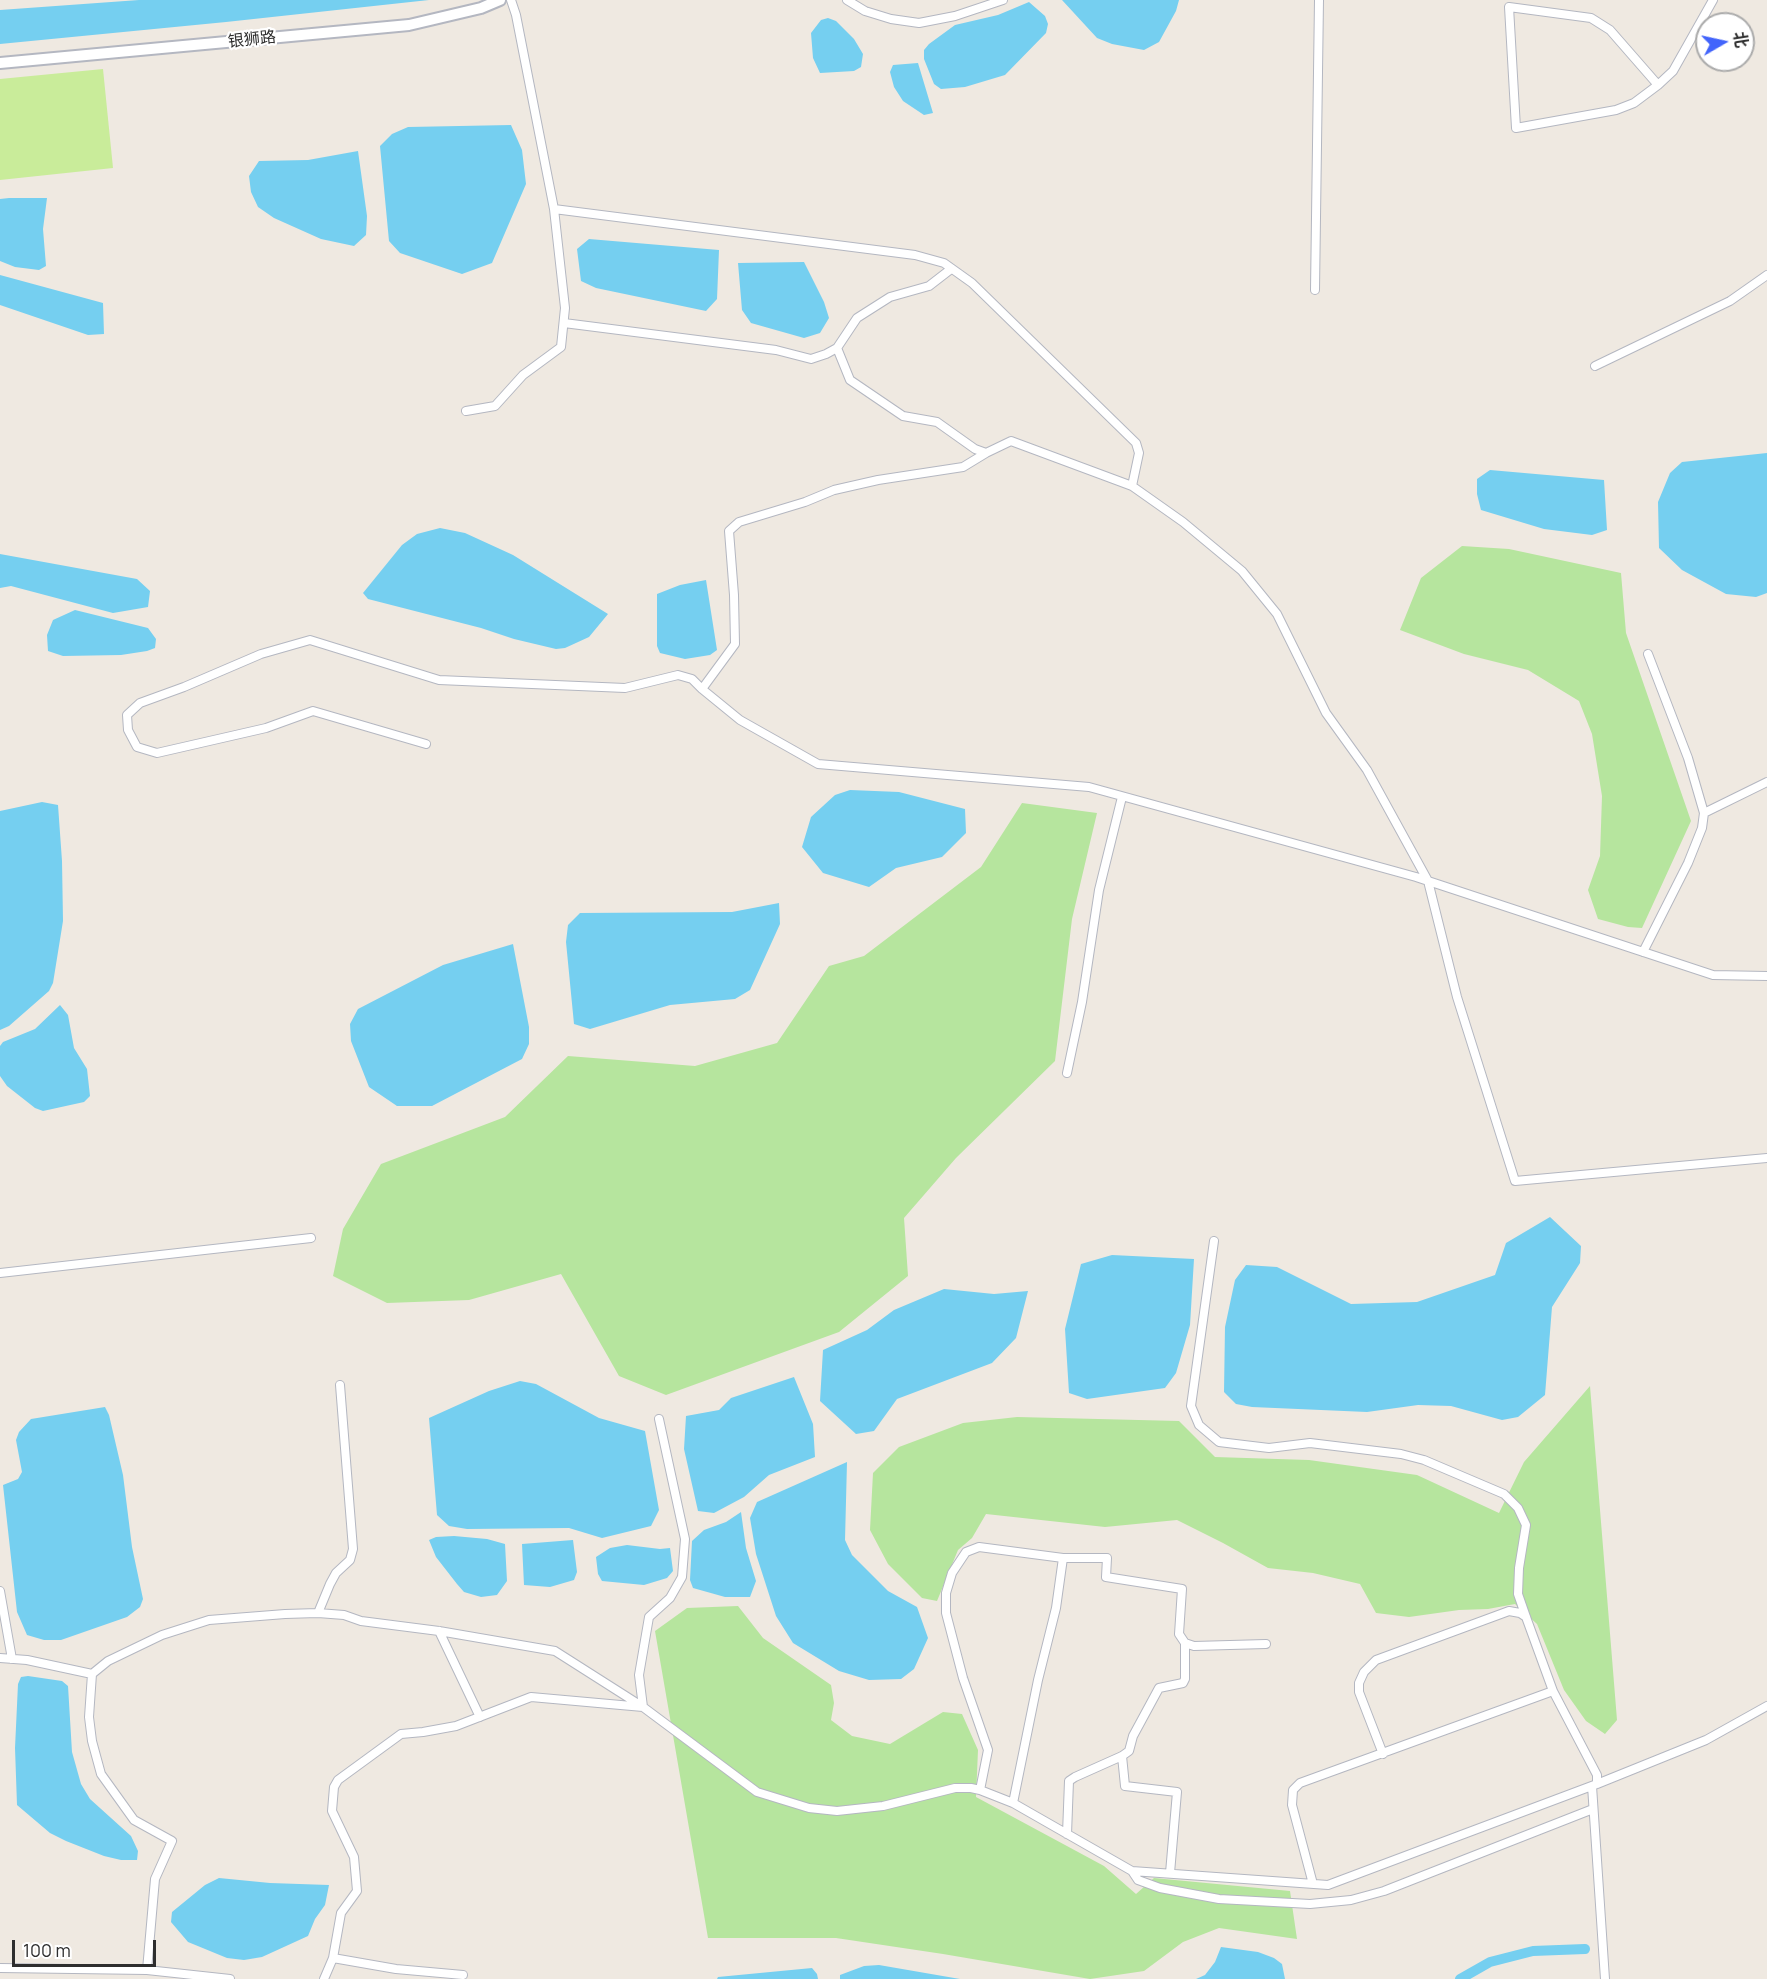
<!DOCTYPE html>
<meta charset="utf-8">
<style>
body{margin:0}
#map{position:relative;width:1767px;height:1979px;overflow:hidden;background:#efe9e1;font-family:Manrope,"Noto Sans SC",sans-serif}
canvas{display:block}
.north{position:absolute;left:1695px;top:12px;width:60px;height:60px;box-sizing:border-box;background:#fff;border:2px solid #ababab;border-radius:50%;rotate:81deg;font-size:16px;font-weight:700;line-height:24px;text-align:center;color:#2e2e2e}
.north::after{content:'';display:block;margin:auto;width:21px;height:27px;background:#4264fb;clip-path:polygon(50% 0,100% 100%,50% 72%,0 100%)}
.scale{position:absolute;left:12px;top:1940px;width:144px;height:27px;box-sizing:border-box;border:3px solid #2e2e2e;border-top:0;padding-left:8px;font-size:18px;line-height:21px;white-space:nowrap;color:#2e2e2e;-webkit-text-stroke:4px #fff;paint-order:stroke}
</style>
<div id="map">
<canvas width="1767" height="1979"></canvas>
<div class="north">北</div>
<div class="scale">100 m</div>
</div>
<script>
const ctx = document.querySelector('canvas').getContext('2d');
ctx.lineJoin = 'round';
function paint(path, color) { ctx.fillStyle = color; ctx.fill(path, 'evenodd'); }
const toPath = rows => new Path2D(rows.map(r => 'M' + r).join(''));
function strokePath(path, color, width, dash) { ctx.strokeStyle = color; ctx.lineWidth = width; ctx.lineCap = dash ? 'butt' : 'round'; ctx.setLineDash(dash || []); ctx.stroke(path); }
function write(font, color, halo, rows, align = 'center') {
  ctx.font = font + ' Manrope,"Noto Sans SC",sans-serif'; ctx.lineWidth = 4.5; ctx.setLineDash([]); ctx.textBaseline = 'middle'; ctx.strokeStyle = halo; ctx.fillStyle = color; for (const [text, x, y, turn = 0] of rows) {
    ctx.save(); ctx.translate(x, y); ctx.rotate((+turn || 0) * Math.PI / 180); ctx.textAlign = isNaN(turn) ? turn : align; if (halo) ctx.strokeText(text, 0, 0); ctx.fillText(text, 0, 0); ctx.restore();
  }
}
paint(toPath([
 [1462,546,1509,549,1621,573,1626,633,1691,821,1642,928,1628,927,1598,919,1588,890,1600,856,1602,796,1592,734,1579,701,1528,670,1464,654,1400,630,1421,578],
 [1022,803,1097,813,1072,919,1055,1061,956,1158,904,1218,908,1276,839,1332,666,1395,619,1376,561,1274,469,1300,387,1303,333,1276,343,1229,381,1164,505,1117,568,1056,695,1066,777,1043,829,966,864,956,981,867],
 [1590,1386,1617,1720,1605,1734,1586,1721,1564,1690,1537,1624,1515,1604,1488,1609,1459,1610,1409,1617,1376,1613,1360,1584,1313,1573,1268,1568,1223,1543,1177,1520,1105,1527,986,1514,972,1538,958,1550,937,1601,922,1598,888,1564,870,1530,873,1473,899,1447,963,1423,1017,1417,1179,1421,1215,1457,1309,1460,1417,1475,1499,1513,1524,1462],
 [738,1606,763,1638,831,1685,834,1703,831,1720,852,1736,890,1744,943,1712,962,1714,978,1750,976,1797,1104,1866,1136,1894,1154,1878,1290,1891,1297,1939,1219,1928,1183,1942,1144,1971,1090,1979,943,1954,836,1938,708,1938,655,1631,687,1608]
]), '#b6e59e');
paint(toPath([
 [103,69,113,168,0,180,0,79]
]), '#c9ec9a');
paint(toPath([
 [139,0,429,0,226,22,0,44,0,10],
 [1062,0,1179,0,1176,11,1159,42,1144,50,1112,44,1097,38],
 [1029,2,1045,16,1048,24,1046,33,1005,75,965,87,941,89,934,84,924,59,924,50,929,44,955,25,998,15],
 [828,18,836,21,854,39,863,54,861,67,854,71,820,73,813,58,811,33,821,20],
 [918,63,933,113,924,115,903,101,894,87,890,72,893,65],
 [511,125,522,150,526,184,492,263,462,274,400,253,389,241,380,146,392,134,408,127],
 [358,151,367,216,366,235,354,246,321,239,274,218,258,207,251,192,249,176,259,161,308,160],
 [9,198,47,198,43,229,46,266,39,270,15,267,0,261,0,199],
 [589,239,719,250,717,299,706,311,596,288,581,281,577,249],
 [804,262,824,302,829,318,820,333,804,338,751,323,742,310,738,263],
 [0,275,103,303,104,334,88,335,0,305],
 [1767,453,1767,593,1756,597,1726,594,1682,570,1659,548,1658,502,1670,473,1682,462],
 [1490,470,1604,480,1607,530,1592,535,1544,529,1481,510,1477,494,1477,479],
 [440,528,465,533,513,555,608,614,589,637,565,648,556,649,514,639,481,628,368,599,363,593,402,545,417,534],
 [0,554,137,579,150,591,148,607,113,613,11,586,0,588],
 [706,580,717,650,710,655,685,659,660,653,657,646,657,594,680,585],
 [75,610,148,628,156,639,155,648,147,651,121,655,63,656,48,651,47,635,53,620],
 [850,790,899,792,965,809,966,833,942,857,896,868,869,887,823,873,802,847,811,817,835,795],
 [42,802,58,805,62,861,63,921,53,983,49,991,9,1026,0,1030,0,811],
 [779,903,780,924,750,990,735,999,670,1005,590,1029,574,1024,566,942,568,925,580,913,732,912],
 [513,944,529,1027,529,1044,522,1059,432,1106,397,1106,369,1087,351,1041,350,1024,358,1009,443,965],
 [60,1005,68,1015,74,1048,87,1069,90,1096,84,1102,43,1111,35,1108,7,1086,0,1076,0,1046,3,1042,35,1029],
 [1550,1217,1581,1246,1580,1263,1552,1307,1545,1395,1518,1417,1502,1420,1451,1406,1418,1405,1367,1412,1252,1407,1236,1404,1224,1392,1225,1327,1235,1280,1246,1265,1277,1267,1351,1304,1417,1302,1495,1275,1506,1243],
 [1112,1255,1194,1259,1190,1325,1176,1373,1165,1388,1087,1399,1069,1393,1065,1329,1081,1264],
 [944,1289,994,1294,1028,1291,1016,1338,992,1363,897,1399,874,1431,856,1434,820,1401,823,1350,867,1330,894,1310],
 [794,1377,813,1424,815,1457,769,1475,744,1497,714,1513,698,1511,684,1449,686,1416,719,1410,731,1398],
 [520,1381,536,1384,599,1418,645,1431,659,1510,651,1526,602,1538,569,1528,467,1529,449,1526,437,1515,429,1418,489,1391],
 [105,1407,109,1415,123,1475,132,1547,143,1599,140,1607,127,1617,61,1640,44,1640,27,1635,17,1612,3,1485,18,1479,22,1472,16,1440,19,1432,31,1419],
 [847,1462,845,1540,852,1555,888,1591,917,1607,928,1638,914,1669,901,1679,869,1680,839,1671,793,1643,776,1616,756,1554,750,1518,757,1502],
 [741,1512,746,1548,756,1581,750,1597,725,1597,693,1588,690,1580,692,1541,704,1530,726,1522],
 [454,1536,487,1539,505,1544,507,1581,497,1595,481,1597,464,1592,457,1584,436,1557,429,1540,436,1537],
 [573,1540,577,1572,574,1580,550,1587,524,1585,522,1544],
 [627,1545,660,1549,670,1548,673,1571,667,1578,644,1585,602,1581,598,1574,596,1557,610,1548],
 [28,1676,62,1681,68,1686,72,1752,81,1784,90,1799,131,1836,138,1851,137,1860,121,1860,104,1856,66,1841,50,1833,17,1805,15,1748,18,1684,21,1677],
 [219,1878,270,1883,329,1885,325,1905,315,1919,308,1936,262,1957,244,1960,227,1958,188,1942,171,1922,172,1912,205,1885],
 [1221,1947,1258,1952,1274,1958,1282,1964,1285,1979,1196,1979,1205,1975,1215,1962],
 [879,1965,960,1979,840,1979,840,1975,864,1966],
 [812,1968,817,1974,818,1979,717,1979,718,1977]
]), '#75cff0');
strokePath(toPath([
 [1460,1979,1490,1962,1533,1951,1585,1949]
]), '#75cff0', 10);
const minor = toPath([
 [847,0,865,11,891,19,919,23,955,16,1003,0],
 [1658,85,1610,30,1591,18,1509,7,1516,128,1616,110,1634,103,1658,85,1673,71,1713,0],
 [554,209,915,255,944,263,972,283,1136,443,1139,453,1132,486],
 [1315,290,1319,0],
 [564,323,776,350,811,359,826,354,837,348,857,318,890,297,929,286,951,269],
 [837,348,850,380,903,416,937,422,975,449,986,453,1011,441,1132,486,1183,522,1242,571,1277,614,1326,713,1367,770,1428,881,1457,997,1515,1181,1767,1158],
 [1595,366,1730,301,1767,275],
 [466,411,495,406,523,375,561,347,565,308,554,209,516,15,511,0],
 [702,689,735,644,734,595,729,531,739,522,805,502,834,490,878,480,963,467,986,453],
 [426,744,313,711,266,728,157,753,137,747,128,730,127,715,140,703,184,687,261,654,310,640,439,680,625,688,678,675,692,679,702,689,740,720,818,764,1089,787,1416,877,1713,975,1767,976],
 [1704,813,1767,782],
 [1643,952,1688,863,1702,828,1704,813,1688,758,1648,654],
 [1067,1073,1082,1002,1099,890,1122,797],
 [1214,1241,1191,1406,1199,1425,1219,1442,1269,1448,1310,1443,1401,1454,1424,1460,1504,1494,1518,1508,1526,1525,1519,1568,1518,1594,1526,1617,1553,1691,1597,1775,1597,1784],
 [0,1273,311,1238],
 [0,1591,12,1659],
 [318,1613,330,1584,336,1573,350,1560,353,1549,340,1385],
 [439,1631,480,1717],
 [0,1658,27,1660,92,1674],
 [1383,1754,1359,1692,1359,1683,1364,1672,1376,1660,1509,1611,1520,1613,1526,1617],
 [1122,1756,1125,1786,1177,1792,1170,1873],
 [1592,1786,1605,1979],
 [980,1790,988,1750,963,1678,946,1613,946,1593,952,1573,966,1552,979,1547,1063,1558,1107,1558,1106,1577,1182,1589,1179,1634,1185,1643,1194,1646,1266,1644],
 [1013,1803,1038,1680,1056,1608,1063,1558],
 [1067,1834,1069,1781,1075,1777,1122,1756,1129,1751,1133,1736,1159,1688,1183,1683,1185,1679,1185,1643],
 [1132,1871,1138,1880,1160,1888,1219,1899,1310,1904,1351,1900,1384,1891,1593,1809],
 [1313,1884,1292,1805,1293,1790,1300,1783,1553,1691],
 [333,1958,396,1969,463,1975],
 [0,1968,147,1970,230,1979],
 [147,1970,155,1879,172,1841,134,1820,101,1774,92,1741,89,1717,92,1674,108,1661,162,1635,209,1620,285,1614,318,1613,344,1615,361,1621,439,1631,555,1651,643,1707,757,1792,809,1808,837,1811,883,1806,955,1788,971,1788,980,1790,1013,1803,1132,1871,1328,1885,1597,1784,1706,1740,1767,1706],
 [324,1979,333,1958,341,1913,357,1891,354,1857,332,1811,334,1787,338,1780,401,1734,423,1732,456,1726,531,1697,643,1707,639,1675,649,1617,670,1598,682,1577,685,1539,659,1419]
]);
const secondary = toPath([
 [0,63,409,25,481,8,500,0]
]);
strokePath(minor, '#b4b7c1', 10);
strokePath(secondary, '#b4b7c1', 14);
strokePath(minor, '#fff', 8);
strokePath(secondary, '#fff', 10);
write('16px', '#2e2e2e', '#fff', [
 ["银狮路",252,40,-6]
]);
</script>
